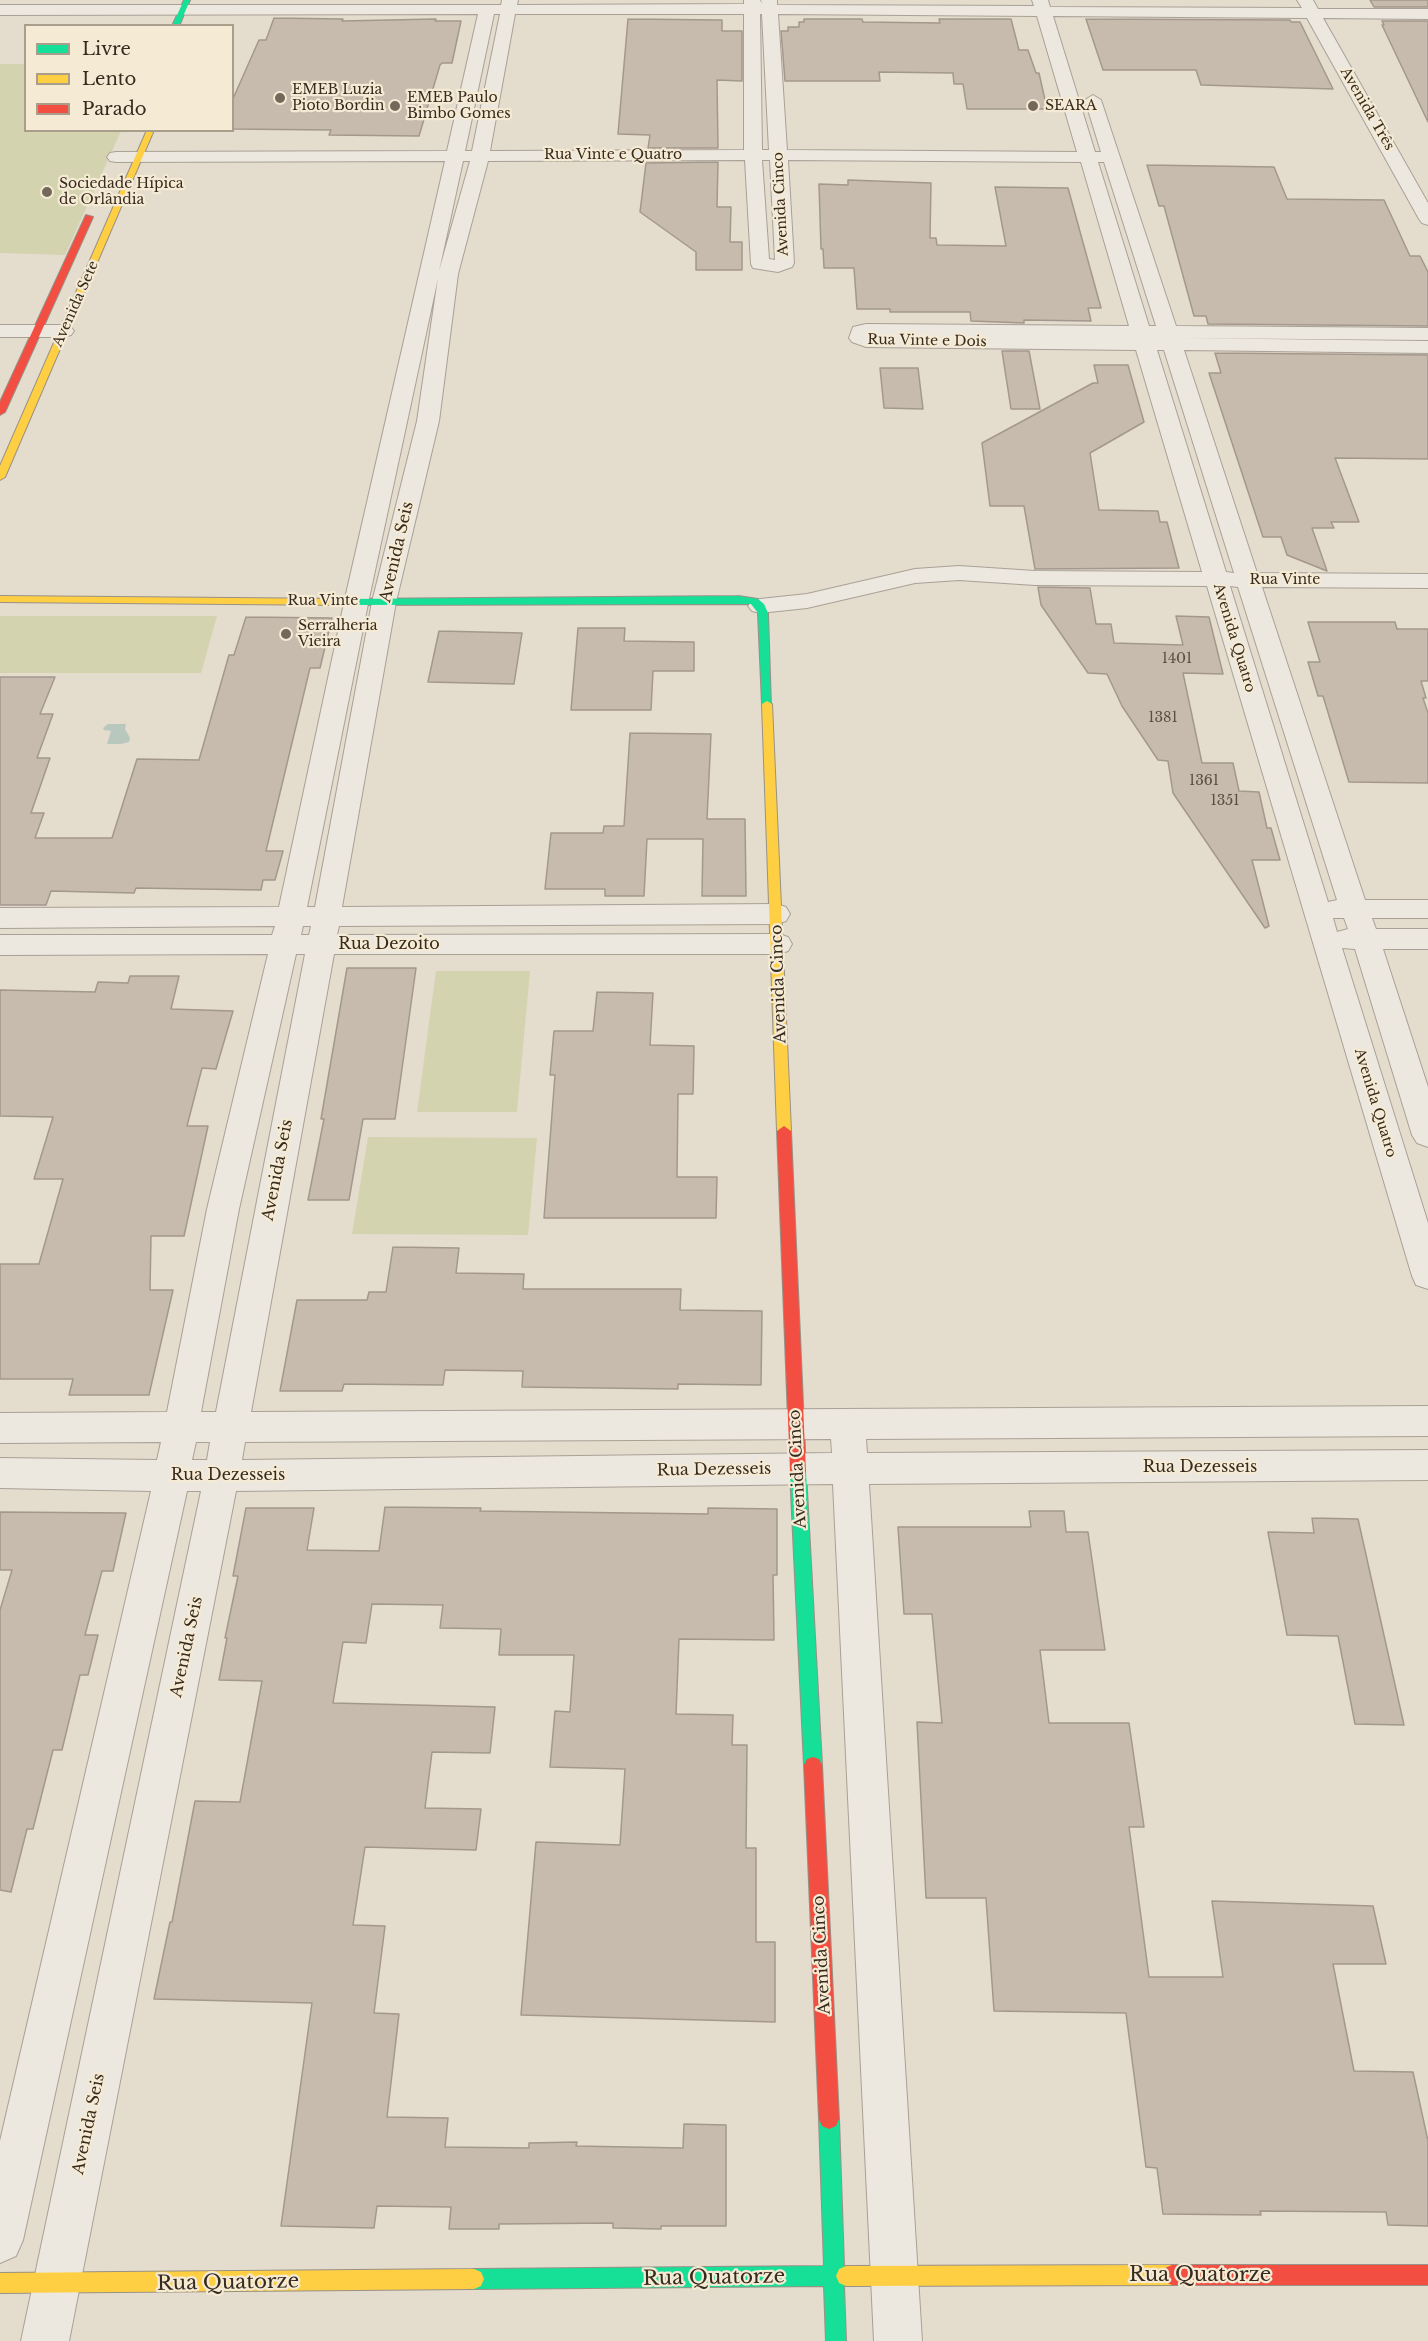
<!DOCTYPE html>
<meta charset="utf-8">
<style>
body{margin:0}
#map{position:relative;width:1428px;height:2341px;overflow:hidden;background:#e4dccd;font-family:"Libre Baskerville",serif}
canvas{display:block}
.legend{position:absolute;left:24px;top:24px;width:210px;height:108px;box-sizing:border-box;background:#f5ead3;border:2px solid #a99d8b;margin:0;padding:8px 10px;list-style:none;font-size:18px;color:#372a1e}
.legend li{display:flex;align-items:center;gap:12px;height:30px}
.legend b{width:30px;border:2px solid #a99d8b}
</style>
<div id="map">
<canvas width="1428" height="2341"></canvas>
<ul class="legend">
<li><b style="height:8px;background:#16e098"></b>Livre</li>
<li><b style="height:8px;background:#ffcf43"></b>Lento</li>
<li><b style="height:8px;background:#f24e42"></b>Parado</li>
</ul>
</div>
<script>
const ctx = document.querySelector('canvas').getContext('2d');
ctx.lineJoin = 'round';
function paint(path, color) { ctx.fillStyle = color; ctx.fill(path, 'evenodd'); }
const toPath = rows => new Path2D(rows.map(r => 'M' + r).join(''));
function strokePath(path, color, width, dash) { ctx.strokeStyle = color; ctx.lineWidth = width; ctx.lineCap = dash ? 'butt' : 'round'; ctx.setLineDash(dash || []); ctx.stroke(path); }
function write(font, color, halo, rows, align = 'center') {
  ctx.font = font + ' "Libre Baskerville",serif'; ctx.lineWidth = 4.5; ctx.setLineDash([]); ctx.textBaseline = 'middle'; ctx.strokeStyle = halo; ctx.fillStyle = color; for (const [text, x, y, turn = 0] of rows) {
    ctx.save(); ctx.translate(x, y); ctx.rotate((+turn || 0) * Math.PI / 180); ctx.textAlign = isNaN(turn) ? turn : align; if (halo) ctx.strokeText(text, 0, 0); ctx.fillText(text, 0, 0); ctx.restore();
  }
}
paint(toPath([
 [0,64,25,64,26,130,121,131,65,255,0,253],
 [0,616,217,616,201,673,0,673],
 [436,971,530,971,517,1112,417,1112],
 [368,1137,537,1138,528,1235,352,1234]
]), '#d4d3b0');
paint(toPath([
 [108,724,126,724,125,729,130,738,129,742,121,744,107,744,111,731,104,730,103,728]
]), '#b9c8be');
const building = toPath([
 [1370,0,1428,0,1428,7,1374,7,1370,0],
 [274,18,343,19,342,21,436,19,435,21,461,21,452,63,442,63,440,65,419,136,329,135,331,130,232,129,232,101,259,40,266,40,274,18],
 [628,19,722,20,722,31,742,31,742,81,717,80,718,148,648,148,650,135,618,134,628,19],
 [804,19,862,19,863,22,940,23,939,19,1011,19,1019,50,1028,50,1036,73,1039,73,1047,109,967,109,963,84,954,84,953,73,879,72,880,81,785,81,781,31,788,31,788,27,799,27,799,22,804,22,804,19],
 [1086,19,1290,20,1291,22,1300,22,1333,89,1201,85,1196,70,1103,70,1086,19],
 [1382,21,1428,21,1428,122,1382,25,1384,25,1382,21],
 [718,162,717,207,731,207,730,242,742,242,742,270,696,270,696,252,640,212,646,163,718,162],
 [1147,165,1274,167,1287,199,1384,200,1410,256,1420,256,1428,272,1428,326,1208,324,1206,316,1194,316,1164,206,1159,206,1147,165],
 [848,180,931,183,930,238,936,238,937,245,1006,246,995,187,1068,188,1101,308,1088,308,1091,321,1024,320,1024,323,971,321,970,312,890,312,890,309,857,309,854,268,824,268,823,249,821,249,819,184,848,185,848,180],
 [1002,351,1029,351,1040,409,1011,409,1002,351],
 [1215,353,1428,355,1428,459,1335,458,1359,522,1331,522,1334,528,1312,528,1327,571,1287,555,1281,537,1263,537,1209,373,1221,373,1215,353],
 [1094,365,1128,365,1144,422,1090,453,1099,510,1158,511,1160,522,1167,522,1179,568,1035,569,1024,506,990,506,982,443,1093,383,1098,383,1094,365],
 [880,368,918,368,923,409,884,408,880,368],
 [1038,587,1090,588,1096,624,1111,624,1114,643,1183,645,1176,616,1209,617,1223,674,1183,673,1202,763,1233,763,1239,791,1259,792,1267,828,1271,828,1280,860,1252,860,1269,926,1265,928,1173,793,1168,761,1158,760,1122,706,1107,674,1088,673,1041,605,1038,587],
 [246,617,332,618,320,668,310,668,266,851,283,851,275,880,263,880,261,890,136,888,134,893,51,891,46,905,0,905,0,677,55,677,40,714,53,714,37,758,50,758,31,813,44,813,35,838,112,838,137,759,199,760,229,655,234,655,246,617],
 [1308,622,1395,622,1397,629,1428,629,1428,681,1421,681,1426,698,1423,698,1428,713,1428,783,1349,782,1323,696,1318,696,1308,662,1320,662,1308,622],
 [578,628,625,628,624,641,694,642,694,671,653,671,651,710,571,710,578,628],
 [439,631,522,633,514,684,428,682,439,631],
 [630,733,711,734,707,819,745,819,746,896,702,896,703,839,647,839,644,896,605,896,605,889,545,889,551,833,603,833,604,826,624,826,630,733],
 [347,968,416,968,395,1119,363,1119,349,1200,308,1200,324,1119,321,1119,347,968],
 [130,976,179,976,171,1009,233,1011,216,1069,202,1068,187,1126,208,1126,184,1236,151,1236,150,1290,173,1290,149,1395,69,1395,73,1379,0,1379,0,1264,39,1264,63,1179,34,1179,53,1117,0,1116,0,990,95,992,98,982,128,983,130,976],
 [597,992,653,993,650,1045,694,1046,693,1094,678,1094,677,1177,717,1177,716,1218,544,1218,555,1075,550,1075,554,1031,593,1031,597,992],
 [393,1247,459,1248,456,1273,524,1274,523,1289,681,1289,680,1310,762,1311,761,1385,678,1384,678,1389,522,1387,523,1371,445,1370,443,1385,344,1384,342,1391,280,1391,297,1300,367,1300,369,1292,386,1292,393,1247],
 [385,1507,481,1508,480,1511,708,1514,708,1508,777,1509,777,1575,773,1575,774,1640,679,1639,676,1714,733,1715,732,1745,747,1745,746,1848,756,1848,756,1942,775,1942,775,2022,521,2015,536,1842,620,1845,625,1769,550,1767,555,1711,570,1712,574,1655,499,1655,501,1629,440,1628,443,1605,372,1604,366,1643,343,1642,333,1703,495,1707,490,1753,432,1752,425,1808,481,1809,476,1850,365,1847,353,1925,385,1926,374,2013,399,2014,387,2117,448,2118,445,2147,529,2148,529,2143,577,2142,576,2146,683,2148,684,2124,726,2125,726,2226,661,2226,661,2229,613,2228,613,2223,499,2224,499,2229,449,2229,451,2207,377,2206,374,2228,281,2226,312,2003,154,1999,170,1922,172,1922,195,1801,240,1802,262,1681,219,1680,227,1638,225,1638,238,1576,233,1576,246,1508,314,1508,307,1550,379,1551,385,1507],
 [1029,1511,1064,1511,1066,1532,1088,1532,1105,1650,1040,1650,1049,1723,1129,1723,1144,1827,1129,1827,1149,1977,1223,1977,1212,1901,1373,1906,1386,1964,1333,1964,1354,2071,1413,2072,1428,2141,1428,2226,1388,2225,1386,2212,1260,2211,1261,2215,1163,2214,1157,2168,1146,2167,1126,2013,994,2011,986,1898,926,1898,917,1722,942,1723,932,1614,904,1614,898,1527,1031,1527,1029,1511],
 [0,1512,126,1513,113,1571,102,1571,85,1635,98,1635,88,1675,80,1675,62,1750,53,1750,33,1829,27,1829,11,1892,0,1890,0,1610,12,1570,0,1570,0,1512],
 [1312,1518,1358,1519,1404,1725,1355,1724,1338,1636,1287,1635,1268,1532,1314,1533,1312,1518]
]);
paint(building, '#c7bbae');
strokePath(building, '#a4988c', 1.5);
const street = toPath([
 [502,0,518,0,517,5,744,4,744,0,760,0,762,4,761,0,777,0,777,5,1034,6,1032,0,1048,0,1050,7,1302,8,1297,0,1313,0,1318,9,1428,9,1428,19,1323,18,1428,203,1428,225,1422,223,1419,219,1307,18,1053,16,1095,152,1101,152,1085,100,1093,95,1101,100,1176,326,1428,328,1428,340,1180,338,1428,341,1428,353,1184,350,1257,573,1428,574,1428,588,1262,587,1365,900,1428,900,1428,918,1372,918,1376,929,1428,929,1428,949,1383,949,1428,1087,1428,1147,1417,1143,1412,1135,1355,949,1342,948,1428,1223,1428,1289,1416,1285,1412,1276,1207,586,1035,585,959,580,915,583,807,608,760,613,752,611,748,606,752,601,760,599,807,594,915,569,959,566,1035,571,1202,572,1136,350,866,347,852,342,849,338,853,327,866,324,1129,326,1081,162,788,160,794,263,792,267,778,272,753,268,751,264,745,160,488,161,458,274,439,421,396,602,342,907,776,904,786,907,790,914,786,921,776,924,339,926,337,935,778,934,788,937,792,944,788,951,778,954,334,954,251,1412,1428,1406,1428,1436,866,1439,867,1453,1428,1450,1428,1480,869,1484,922,2341,874,2341,833,1484,236,1491,69,2341,21,2341,201,1491,187,1491,23,2240,16,2256,0,2263,0,2141,151,1491,0,1488,0,1458,157,1460,161,1442,0,1443,0,1413,167,1412,207,1209,268,954,0,955,0,935,272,935,275,926,0,928,0,908,279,907,346,594,445,161,116,162,110,161,107,157,110,153,116,152,447,151,478,14,0,15,0,5,501,5,502,0],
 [494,14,500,14,472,151,465,151,494,14],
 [515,14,744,14,744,150,490,151,515,14],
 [760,14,762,14,769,150,762,150,760,14],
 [778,14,1037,16,1077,152,787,150,778,14],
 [762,160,770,160,775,260,769,259,762,160],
 [463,161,470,161,439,271,463,161],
 [1098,162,1104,162,1156,326,1149,326,1098,162],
 [438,278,417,421,372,602,315,907,307,907,370,594,438,278],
 [1157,350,1164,350,1234,573,1226,572,1157,350],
 [1230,586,1238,587,1337,900,1328,902,1230,586],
 [1333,918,1344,918,1348,929,1337,932,1333,918],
 [303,926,311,926,309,935,301,935,303,926],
 [296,954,305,954,216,1412,201,1412,239,1209,296,954],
 [831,1439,832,1453,242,1460,245,1442,831,1439],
 [196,1442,210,1442,207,1460,192,1460,196,1442],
 [0,325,64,325,71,327,74,331,71,335,64,337,0,337,0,325]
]);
const fast = toPath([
 [184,0,190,0,179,26,172,26,184,0],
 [738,596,758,599,764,604,768,613,771,706,763,706,762,704,758,613,751,604,347,605,342,602,347,599,738,596],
 [798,1465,803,1467,806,1472,822,1765,819,1771,813,1773,807,1771,804,1765,790,1472,793,1467,798,1465],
 [829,2109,836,2112,839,2119,844,2266,853,2269,856,2276,853,2283,844,2286,846,2341,826,2341,824,2286,474,2289,467,2286,464,2279,467,2272,474,2269,824,2266,819,2119,822,2112,829,2109]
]);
const slow = toPath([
 [147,130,154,130,5,477,0,480,0,466,147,130],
 [0,596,347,599,352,602,347,605,0,602,0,596],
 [767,701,772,704,791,1131,784,1136,777,1131,762,704,767,701],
 [1172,2265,1179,2268,1182,2275,1179,2282,1172,2285,846,2286,839,2283,836,2276,839,2269,846,2266,1172,2265],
 [474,2269,481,2272,484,2279,481,2286,474,2289,0,2293,0,2273,474,2269]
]);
const jam = toPath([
 [86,215,93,217,5,412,0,415,0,402,86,215],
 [784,1126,791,1131,806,1472,803,1477,798,1479,793,1477,790,1472,777,1131,784,1126],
 [813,1757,819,1759,822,1765,839,2119,836,2126,829,2129,822,2126,819,2119,804,1765,807,1759,813,1757],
 [1172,2265,1428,2265,1428,2285,1172,2285,1165,2282,1162,2275,1165,2268,1172,2265]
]);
strokePath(street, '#a9a196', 2);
strokePath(fast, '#999186', 2);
strokePath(slow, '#999186', 2);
strokePath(jam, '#999186', 2);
paint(street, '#ece7df');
paint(fast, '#16e098');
paint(slow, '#ffcf43');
paint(jam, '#f24e42');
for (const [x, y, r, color] of [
 [280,98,6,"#74685b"],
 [395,106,6,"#74685b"],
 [1033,106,6,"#74685b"],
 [47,192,6,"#74685b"],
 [286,634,6,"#74685b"]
]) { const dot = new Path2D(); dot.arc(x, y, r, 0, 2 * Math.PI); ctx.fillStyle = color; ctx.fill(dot); strokePath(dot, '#f5ead3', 2); }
write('14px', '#372a1e', '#f5ead3', [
 ["EMEB Luzia",292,90],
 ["Pioto Bordin",292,106],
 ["EMEB Paulo",407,98],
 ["Bimbo Gomes",407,114],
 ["SEARA",1045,106],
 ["Sociedade Hípica",59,184],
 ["de Orlândia",59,200],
 ["Serralheria",298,626],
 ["Vieira",298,642]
], 'left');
write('14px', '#372a1e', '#f5ead3', [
 ["Avenida Três",1367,109,60],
 ["Rua Vinte e Quatro",613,155],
 ["Avenida Cinco",781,204,-93],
 ["Avenida Sete",76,304,-66],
 ["Rua Vinte e Dois",927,341,1],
 ["Rua Vinte",1285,580],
 ["Rua Vinte",323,601],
 ["Avenida Quatro",1234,638,73],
 ["Avenida Quatro",1375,1103,73]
]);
write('14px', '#5b4e42', null, [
 ["1401",1177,659],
 ["1381",1163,718],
 ["1361",1204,781],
 ["1351",1225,801]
]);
write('16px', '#372a1e', '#f5ead3', [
 ["Avenida Seis",397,552,-77],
 ["Rua Dezoito",389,944],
 ["Avenida Cinco",779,984,-92],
 ["Avenida Seis",278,1170,-79],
 ["Rua Dezesseis",1200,1467],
 ["Avenida Cinco",798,1469,-93],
 ["Rua Dezesseis",714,1470,-1],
 ["Rua Dezesseis",228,1475],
 ["Avenida Seis",187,1647,-78],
 ["Avenida Cinco",822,1955,-93],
 ["Avenida Seis",89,2124,-78]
]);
write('20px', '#372a1e', '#f5ead3', [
 ["Rua Quatorze",1200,2275],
 ["Rua Quatorze",714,2278,-1],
 ["Rua Quatorze",228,2283,-1]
]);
</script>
